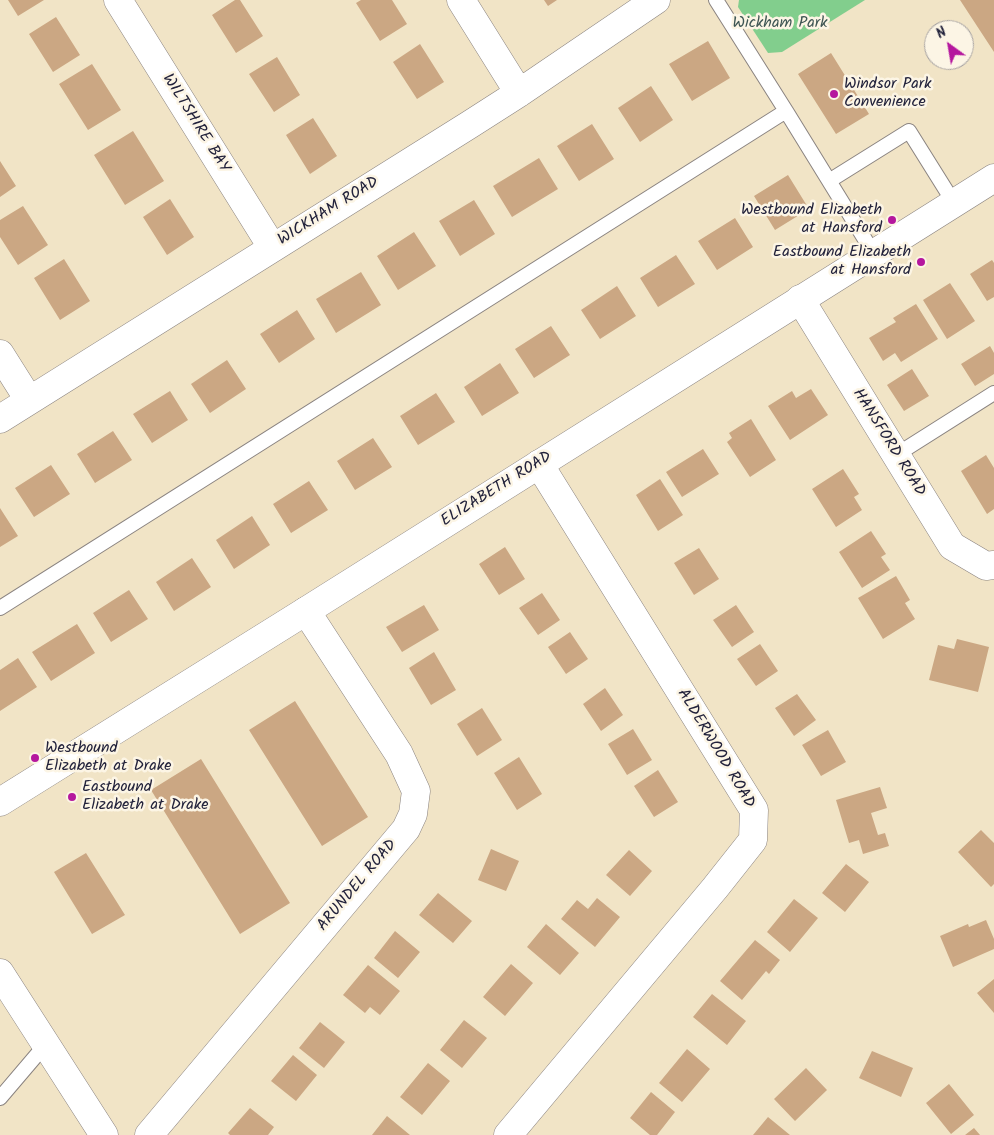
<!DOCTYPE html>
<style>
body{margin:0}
#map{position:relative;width:994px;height:1135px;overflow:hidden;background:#f1e4c6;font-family:Kalam,sans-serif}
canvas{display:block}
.north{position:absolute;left:924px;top:20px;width:50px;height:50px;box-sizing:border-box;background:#fcf5e5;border:1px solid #a5a1a1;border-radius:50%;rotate:328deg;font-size:14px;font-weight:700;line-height:20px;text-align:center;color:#22223b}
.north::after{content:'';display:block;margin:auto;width:18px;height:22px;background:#b5179e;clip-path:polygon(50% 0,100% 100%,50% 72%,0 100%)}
</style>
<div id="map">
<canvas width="994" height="1135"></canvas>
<div class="north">N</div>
</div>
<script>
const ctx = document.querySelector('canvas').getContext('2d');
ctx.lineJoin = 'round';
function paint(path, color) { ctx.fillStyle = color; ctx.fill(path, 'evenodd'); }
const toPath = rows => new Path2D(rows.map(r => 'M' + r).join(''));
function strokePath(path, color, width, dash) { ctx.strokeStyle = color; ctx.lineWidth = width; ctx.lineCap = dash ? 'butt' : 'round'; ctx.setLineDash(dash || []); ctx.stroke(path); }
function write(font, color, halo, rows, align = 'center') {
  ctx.font = font + ' Kalam,sans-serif'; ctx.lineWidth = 5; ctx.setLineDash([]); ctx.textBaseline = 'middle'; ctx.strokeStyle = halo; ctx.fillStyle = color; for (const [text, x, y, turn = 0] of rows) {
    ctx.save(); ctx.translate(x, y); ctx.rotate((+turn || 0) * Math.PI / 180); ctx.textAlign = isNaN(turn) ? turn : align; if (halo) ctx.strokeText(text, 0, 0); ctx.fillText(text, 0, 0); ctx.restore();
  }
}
paint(toPath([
 [739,0,865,0,782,52,768,53,738,7]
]), '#82ce8d');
paint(toPath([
 [8,0,44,0,18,16],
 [235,0,240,0,263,36,236,53,212,15],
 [361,0,392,0,407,24,380,41,356,3],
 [544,0,557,0,548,6],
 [960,0,994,0,994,52],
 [56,17,80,55,53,72,29,34],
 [708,41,730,78,692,101,669,64],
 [420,44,444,82,417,99,393,62],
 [831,53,869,114,836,134,798,74],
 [277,57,300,95,274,112,249,74],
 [92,64,121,110,88,130,59,84],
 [651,86,673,120,640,142,618,108],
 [313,118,337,156,310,174,286,135],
 [592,124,614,159,579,181,557,146],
 [133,131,164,181,125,205,94,155],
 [539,158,558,189,512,217,493,186],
 [0,161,16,186,0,197],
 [788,175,809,209,775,230,754,196],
 [170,199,194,237,167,255,143,217],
 [474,200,495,234,460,256,439,221],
 [23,206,48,245,18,265,0,237,0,220],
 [735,218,753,247,717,270,698,241],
 [414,232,436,266,398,290,377,256],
 [676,255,695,284,658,307,640,278],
 [64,259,90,301,60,320,34,278],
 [992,260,994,263,994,297,987,301,970,274],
 [361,272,381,305,336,333,316,299],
 [950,283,975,321,947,339,923,300],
 [617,286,636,316,600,339,581,310],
 [916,304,938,339,901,362,895,353,883,361,869,338,896,322,893,318],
 [297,310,315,339,279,363,260,334],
 [551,326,570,355,534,378,515,349],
 [990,346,994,353,994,374,975,386,961,364],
 [227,360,246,389,210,413,191,384],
 [500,363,519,393,482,416,464,387],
 [912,369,929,396,904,411,887,385],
 [811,389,828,415,790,440,768,406,792,391,796,398],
 [170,391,188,420,152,443,133,414],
 [436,393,455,422,418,445,400,416],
 [751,419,776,460,750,477,727,442,732,438,729,433],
 [113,431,132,460,95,483,77,454],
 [373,438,392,467,355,490,337,461],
 [703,449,719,474,682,497,666,472],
 [986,455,994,468,994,509,987,514,961,471],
 [51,465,70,494,34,517,15,488],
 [843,469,859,494,854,497,862,510,836,527,812,489],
 [660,479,683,515,658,531,636,495],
 [309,481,328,510,291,533,273,504],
 [0,508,18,536,0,547],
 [252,516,270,545,234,569,216,540],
 [871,531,886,554,881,557,890,570,862,588,839,552],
 [505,547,525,579,499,595,479,564],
 [699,548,719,579,694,595,674,563],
 [192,558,211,587,174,611,156,582],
 [896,576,910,600,905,603,915,619,883,639,858,598],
 [129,590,148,619,111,642,93,613],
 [542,593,560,620,538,635,519,608],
 [424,605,439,630,402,652,386,627],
 [736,605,754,632,732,647,713,620],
 [77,624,95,653,51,681,32,652],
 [570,632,588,659,566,674,548,647],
 [957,639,989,647,978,692,929,680,938,645,954,649],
 [760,644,778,671,756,686,737,659],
 [434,652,456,690,431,705,409,668],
 [18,658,37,687,0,711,0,670],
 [605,688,623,715,601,731,583,704],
 [797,694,816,720,794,736,775,708],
 [295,701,368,817,322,846,249,730],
 [482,708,502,740,477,756,457,724],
 [633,729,652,760,627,775,608,744],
 [828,730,846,762,821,776,802,745],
 [519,757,542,794,517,810,494,773],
 [201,759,290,903,240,934,151,790],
 [658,770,678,802,654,817,634,786],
 [880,787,887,808,871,813,878,835,885,833,889,846,863,854,859,840,849,843,836,800],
 [981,830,994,843,994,884,991,887,958,852],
 [491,849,519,861,506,891,478,880],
 [629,850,652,871,630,896,606,875],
 [86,853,125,915,92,934,54,872],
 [846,864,869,882,845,912,822,893],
 [438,893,472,921,453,943,419,915],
 [597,898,620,917,595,947,561,919,577,900,588,909],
 [794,899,818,918,790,952,767,932],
 [986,920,994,939,994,949,953,967,940,936,968,924,969,927],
 [546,924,579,953,560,975,527,947],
 [395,931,420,952,398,978,374,958],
 [755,940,780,960,769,974,766,971,742,1000,720,981],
 [511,964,533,983,505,1016,483,997],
 [368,965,400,991,380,1015,370,1007,365,1013,343,995],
 [994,979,994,1013,977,993],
 [712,994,746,1021,727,1045,693,1017],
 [464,1020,487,1038,462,1068,440,1050],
 [320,1022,345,1042,324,1068,299,1048],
 [687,1049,710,1069,682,1102,659,1083],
 [872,1051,913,1068,901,1097,859,1078],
 [293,1055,317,1075,296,1101,271,1081],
 [428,1063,450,1081,422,1115,400,1097],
 [806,1068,827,1090,795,1121,774,1099],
 [949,1084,974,1115,951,1134,926,1103],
 [651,1092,675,1112,657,1135,650,1135,630,1118],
 [250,1108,274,1127,268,1135,230,1135,228,1133],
 [387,1116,410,1135,372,1135],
 [768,1117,790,1135,753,1135],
 [974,1128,980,1135,965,1135]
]), '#cba783');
const service = toPath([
 [716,0,786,111],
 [829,181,909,131,954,203],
 [896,455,994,393],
 [0,608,786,111,874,254],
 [0,1098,46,1044]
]);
const minor = toPath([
 [118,0,272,247],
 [461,0,519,93],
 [800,299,952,546,986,566,994,565],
 [0,354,29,400],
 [0,419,469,125,519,93,656,0],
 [149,1135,406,829,413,814,416,791,399,754,306,611],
 [508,1135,715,888,753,840,754,810,539,464]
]);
const tertiary = toPath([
 [0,802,306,611,994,178],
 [0,973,104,1135]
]);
strokePath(service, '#8a8380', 16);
strokePath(minor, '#8a8380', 29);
strokePath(tertiary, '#8a8380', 29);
strokePath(service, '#fff', 14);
strokePath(minor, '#fff', 28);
strokePath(tertiary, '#fff', 28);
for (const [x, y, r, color] of [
 [834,94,5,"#b5179e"],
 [892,220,5,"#b5179e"],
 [921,262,5,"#b5179e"],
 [35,758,5,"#b5179e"],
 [72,797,5,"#b5179e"]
]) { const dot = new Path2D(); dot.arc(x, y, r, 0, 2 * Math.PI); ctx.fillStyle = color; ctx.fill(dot); strokePath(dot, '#fcf5e5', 2); }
write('16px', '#3f5654', '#fcf5e5', [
 ["Wickham Park",780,24]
]);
write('16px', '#22223b', '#fcf5e5', [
 ["Windsor Park",844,85],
 ["Convenience",844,103],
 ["Westbound Elizabeth",882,211,"right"],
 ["at Hansford",882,229,"right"],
 ["Eastbound Elizabeth",911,253,"right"],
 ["at Hansford",911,271,"right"],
 ["Westbound",45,749],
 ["Elizabeth at Drake",45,767],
 ["Eastbound",82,788],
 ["Elizabeth at Drake",82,806]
], 'left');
write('16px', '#22223b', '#fcf5e5', [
 ["WILTSHIRE BAY",195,124,58],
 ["WICKHAM ROAD",329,212,-32],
 ["HANSFORD ROAD",888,443,58],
 ["ELIZABETH ROAD",497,490,-32],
 ["ALDERWOOD ROAD",715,749,59],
 ["ARUNDEL ROAD",358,886,-50]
]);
</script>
